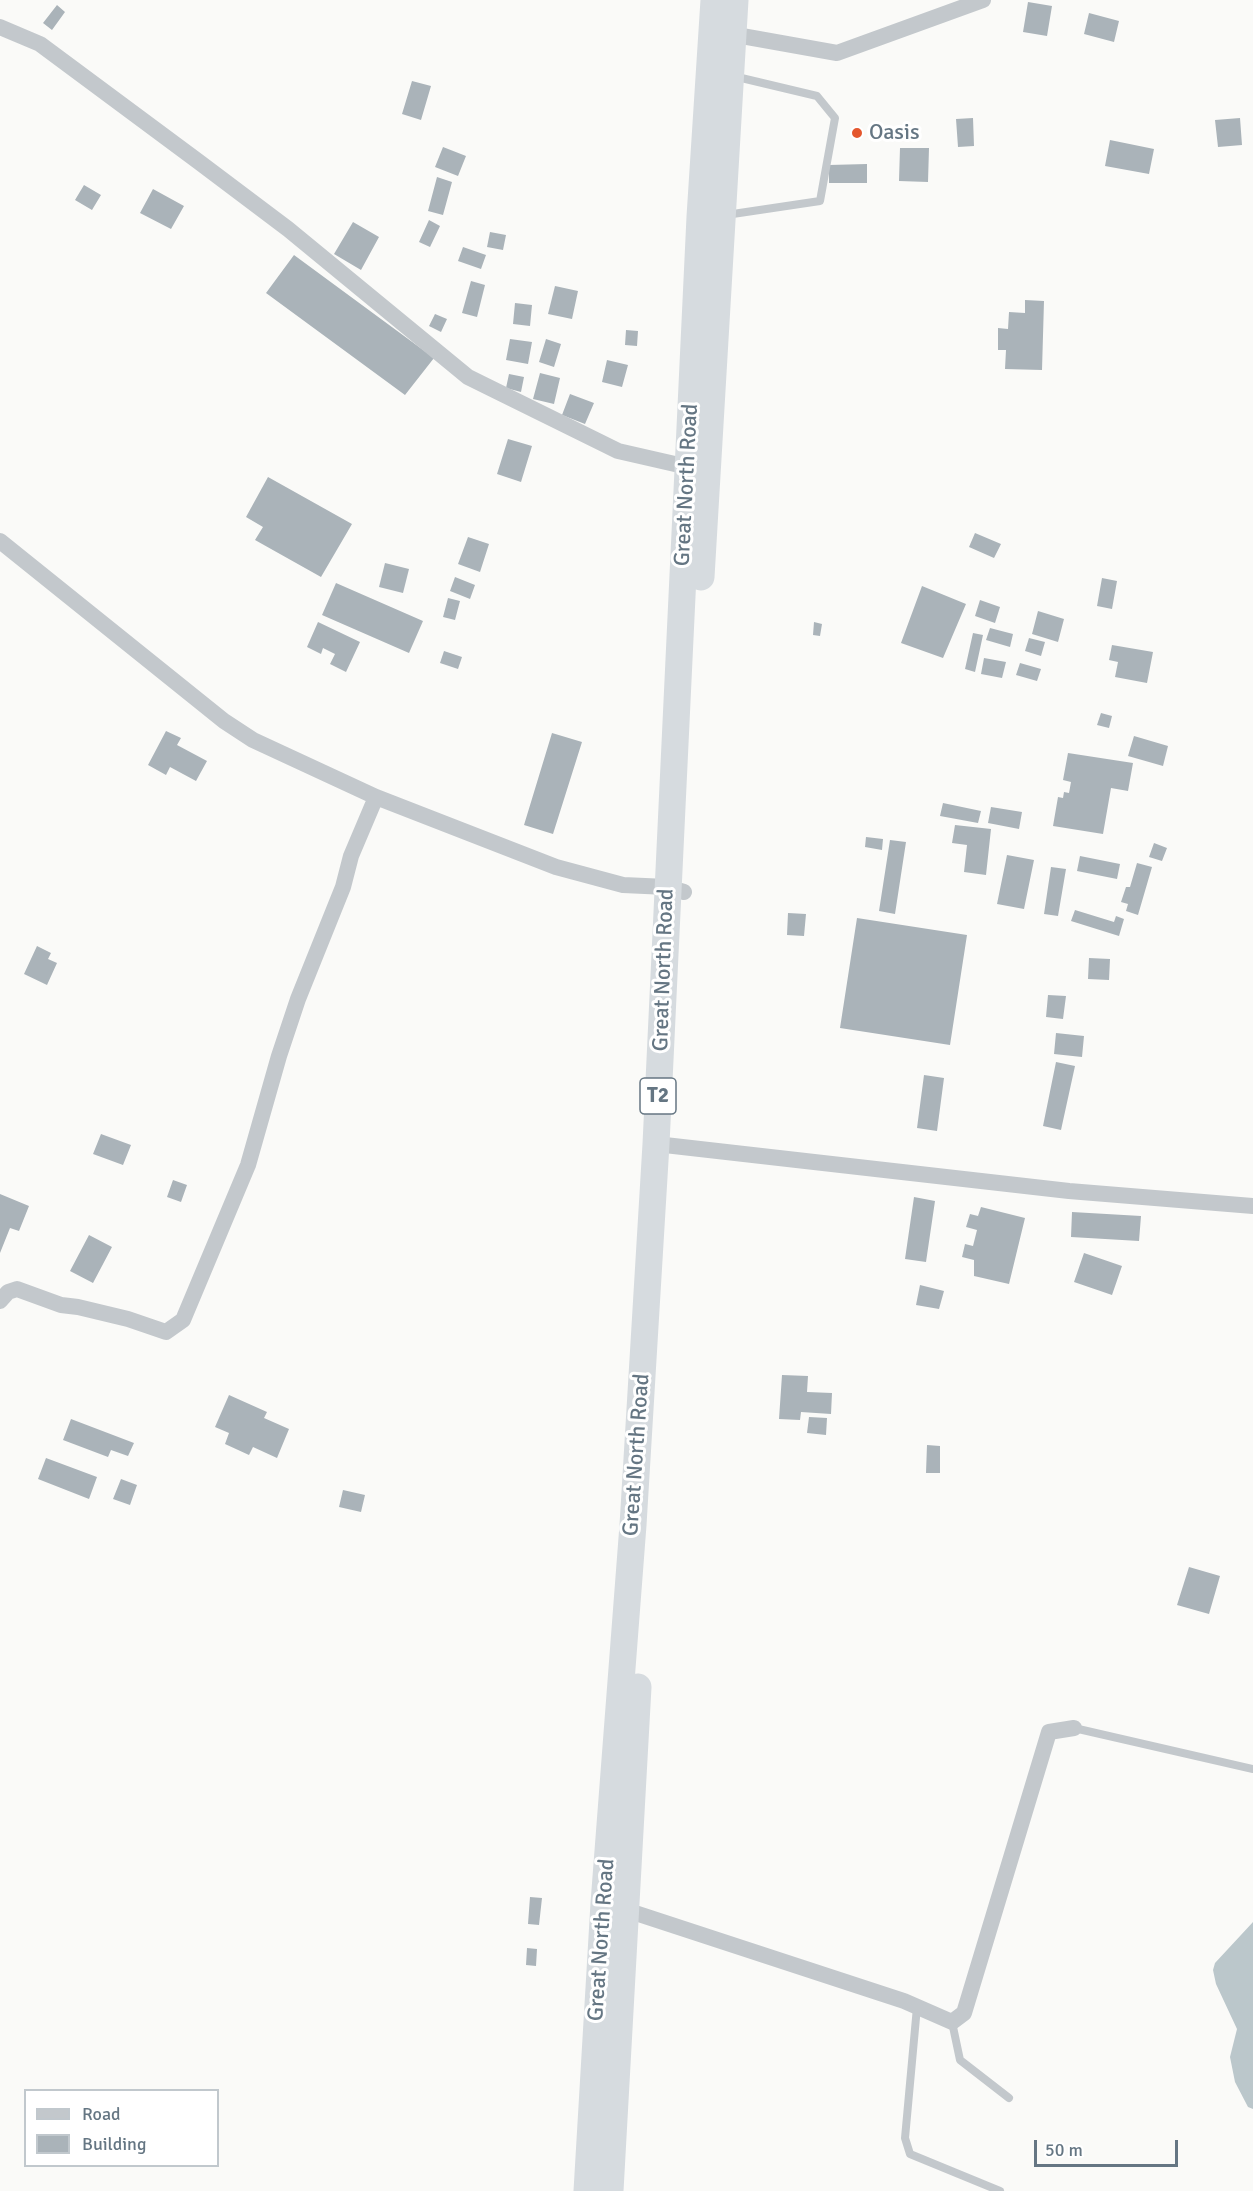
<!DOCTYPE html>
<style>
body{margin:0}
#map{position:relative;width:1253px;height:2191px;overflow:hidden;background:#fafaf8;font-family:Signika,sans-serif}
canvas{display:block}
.legend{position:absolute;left:24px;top:2089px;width:195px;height:78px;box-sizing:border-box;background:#fff;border:2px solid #c1c8cd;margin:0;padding:8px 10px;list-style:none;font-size:18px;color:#657683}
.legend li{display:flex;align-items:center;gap:12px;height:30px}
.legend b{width:30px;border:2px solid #c1c8cd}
.scale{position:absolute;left:1034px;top:2140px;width:144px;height:27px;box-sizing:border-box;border:3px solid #657683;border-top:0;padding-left:8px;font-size:18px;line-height:21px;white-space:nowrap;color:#657683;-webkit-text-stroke:4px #fff;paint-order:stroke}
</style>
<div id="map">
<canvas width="1253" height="2191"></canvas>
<ul class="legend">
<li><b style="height:8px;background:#c3c8cc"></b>Road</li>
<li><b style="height:16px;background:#aab3b9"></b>Building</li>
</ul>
<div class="scale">50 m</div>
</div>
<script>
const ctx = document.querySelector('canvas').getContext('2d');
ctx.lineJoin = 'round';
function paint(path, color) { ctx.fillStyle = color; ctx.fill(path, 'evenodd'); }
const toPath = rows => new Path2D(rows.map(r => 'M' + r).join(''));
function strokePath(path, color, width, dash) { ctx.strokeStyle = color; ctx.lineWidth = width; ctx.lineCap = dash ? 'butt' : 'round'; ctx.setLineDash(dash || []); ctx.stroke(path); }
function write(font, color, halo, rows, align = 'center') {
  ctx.font = font + ' Signika,sans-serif'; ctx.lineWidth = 6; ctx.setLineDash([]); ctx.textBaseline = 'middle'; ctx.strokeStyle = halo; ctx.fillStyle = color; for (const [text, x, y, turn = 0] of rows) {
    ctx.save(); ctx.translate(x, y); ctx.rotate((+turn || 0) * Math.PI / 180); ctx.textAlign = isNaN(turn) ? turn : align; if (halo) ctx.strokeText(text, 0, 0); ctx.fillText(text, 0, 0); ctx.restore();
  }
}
paint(toPath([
 [1253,1922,1253,2109,1248,2107,1235,2082,1230,2057,1237,2029,1216,1984,1213,1970,1215,1963]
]), '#bbc7cb');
paint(toPath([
 [1028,2,1052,6,1047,36,1023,32],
 [57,5,65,12,52,30,43,23],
 [1089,13,1119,21,1114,42,1084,34],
 [412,81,431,86,421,120,402,114],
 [973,118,974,146,958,147,956,119],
 [1240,118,1242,145,1218,147,1215,120],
 [1110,140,1154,149,1149,174,1105,166],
 [443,147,466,156,458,176,435,167],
 [900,148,929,148,928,182,899,181],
 [867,164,867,183,829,183,829,165],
 [437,177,452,182,443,215,428,211],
 [84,185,101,195,92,210,75,200],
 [153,189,184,206,171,229,140,213],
 [429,220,440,226,430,247,419,242],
 [353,222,379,237,361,270,334,254],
 [490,232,506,235,503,250,487,247],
 [463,247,486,255,481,269,458,261],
 [294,255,434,358,405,395,266,293],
 [471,281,485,285,477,317,462,313],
 [555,286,578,291,572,319,548,314],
 [1025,300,1044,301,1042,370,1005,369,1006,350,998,350,998,328,1008,329,1009,312,1025,313],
 [515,303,532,305,530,326,513,324],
 [435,314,447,319,441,332,429,326],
 [626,330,638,331,637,346,625,345],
 [510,339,532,342,528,364,506,360],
 [546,339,561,344,554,367,539,362],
 [607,360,628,365,622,387,602,382],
 [540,373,560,378,554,404,533,399],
 [509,374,524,377,521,392,506,388],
 [570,394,594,403,585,424,562,415],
 [508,439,532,446,521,482,497,474],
 [268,477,352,524,321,577,255,540,263,527,246,517],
 [975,533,1001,544,994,558,969,547],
 [468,537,489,544,480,572,458,564],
 [385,563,409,569,403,593,379,587],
 [455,577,475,585,470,599,450,591],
 [1102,578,1117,581,1112,609,1097,606],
 [336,583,423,621,409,653,322,615],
 [922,586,966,604,943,658,901,643],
 [448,598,460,601,455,620,443,617],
 [980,600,1000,607,995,623,975,616],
 [1038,611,1064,619,1058,642,1032,634],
 [318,622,360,642,346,672,330,664,335,654,323,648,321,654,307,647],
 [814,622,822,624,820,636,813,635],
 [990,628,1013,634,1010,647,986,640],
 [973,633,983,635,975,672,965,669],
 [1029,638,1045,642,1041,656,1025,651],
 [1112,645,1153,652,1147,683,1115,677,1118,662,1109,660],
 [444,651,462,657,458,669,440,663],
 [984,658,1006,662,1002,678,981,674],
 [1020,663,1041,669,1037,681,1016,675],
 [1101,713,1112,716,1109,728,1097,725],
 [166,731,181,738,177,745,207,761,196,781,170,767,166,775,148,765],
 [552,733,582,742,553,834,524,825],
 [1134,736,1168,746,1163,766,1128,756],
 [1068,753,1133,763,1128,791,1111,788,1103,834,1053,826,1058,797,1063,798,1064,792,1069,793,1071,782,1063,780],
 [943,803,981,811,978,823,940,816],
 [991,807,1022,812,1019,829,988,823],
 [955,825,991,829,986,875,964,872,967,845,952,843],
 [866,837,883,839,882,850,865,847],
 [890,840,906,842,895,914,879,911],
 [1154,843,1167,848,1162,861,1149,857],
 [1007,855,1034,860,1024,909,997,904],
 [1080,856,1120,864,1117,879,1077,871],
 [1137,863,1152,867,1138,915,1126,911,1128,904,1121,902,1126,887,1130,887],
 [1051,867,1066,869,1058,916,1044,914],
 [1075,910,1114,922,1116,916,1124,919,1119,936,1071,921],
 [788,913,806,914,804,936,787,935],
 [857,918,967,935,950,1045,840,1028],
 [37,946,51,953,48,959,57,963,47,985,24,974],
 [1089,958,1110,959,1109,980,1088,979],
 [1048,995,1066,996,1063,1019,1046,1017],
 [1056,1033,1084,1036,1082,1057,1054,1054],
 [1056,1062,1075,1066,1061,1130,1043,1126],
 [924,1075,944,1078,937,1131,917,1128],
 [101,1134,131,1145,123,1165,93,1154],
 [173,1180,187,1185,181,1202,167,1197],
 [0,1194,29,1206,19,1231,10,1228,0,1253],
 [914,1197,935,1201,926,1262,905,1259],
 [981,1207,1025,1218,1009,1284,974,1276,974,1260,962,1257,965,1244,973,1246,977,1230,966,1227,970,1214,978,1216],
 [1072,1212,1141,1216,1139,1241,1071,1237],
 [89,1235,112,1247,93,1283,70,1271],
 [1084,1253,1122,1266,1112,1295,1074,1282],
 [920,1285,944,1291,939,1309,916,1305],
 [782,1375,808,1376,807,1392,832,1393,831,1414,801,1412,800,1420,779,1419],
 [229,1395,267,1412,264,1418,289,1429,277,1458,253,1447,249,1455,225,1444,229,1433,215,1427],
 [809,1417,827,1418,826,1435,807,1433],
 [71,1419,134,1443,128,1456,111,1450,108,1457,63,1440],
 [927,1445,940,1446,940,1473,926,1473],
 [46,1458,97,1477,89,1499,38,1479],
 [121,1479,137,1485,130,1505,113,1499],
 [343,1490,365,1495,361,1512,339,1507],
 [1189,1567,1220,1576,1209,1614,1177,1605],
 [530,1897,542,1898,539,1925,528,1924],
 [527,1948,537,1949,536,1966,526,1965]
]), '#aab3b9');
strokePath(toPath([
 [726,215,820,201,835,118,817,96,733,76],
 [1074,1728,1253,1769],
 [917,2007,905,2138,910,2154,1000,2191],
 [952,2022,960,2060,1009,2098]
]), '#c3c8cc', 8);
strokePath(toPath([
 [0,27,40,44,199,162,288,229,468,377,618,451,688,467],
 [725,33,837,53,983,0],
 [0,541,224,721,253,740,376,797,556,867,623,885,667,887,684,892],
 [656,1144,1069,1191,1253,1206],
 [0,1301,8,1292,17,1289,61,1305,78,1307,128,1319,166,1332,183,1320,248,1165,279,1056,298,999,343,887,351,856,376,797],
 [617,1907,904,2001,952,2022,964,2013,1049,1732,1074,1728]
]), '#c3c8cc', 16);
strokePath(toPath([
 [701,577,735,0],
 [587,2191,604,1903,633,1525,656,1144,700,217,714,0],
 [610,2191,638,1687]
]), '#d6dbdf', 27);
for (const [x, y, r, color] of [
 [857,133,6,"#e4572e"]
]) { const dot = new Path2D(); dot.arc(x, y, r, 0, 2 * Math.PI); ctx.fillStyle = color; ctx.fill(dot); strokePath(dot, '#fff', 2); }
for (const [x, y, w] of [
 [658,1096,36]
]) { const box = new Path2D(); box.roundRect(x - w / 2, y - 18, w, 36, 4.5); ctx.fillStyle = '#fff'; ctx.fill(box); strokePath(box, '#657683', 1.5); }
write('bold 21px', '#657683', null, [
 ["T2",658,1096]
]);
write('22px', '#657683', '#fff', [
 ["Oasis",869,133]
], 'left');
write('22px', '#657683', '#fff', [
 ["Great North Road",687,485,-87],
 ["Great North Road",664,970,-88],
 ["Great North Road",637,1455,-86],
 ["Great North Road",602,1940,-86]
]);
</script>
